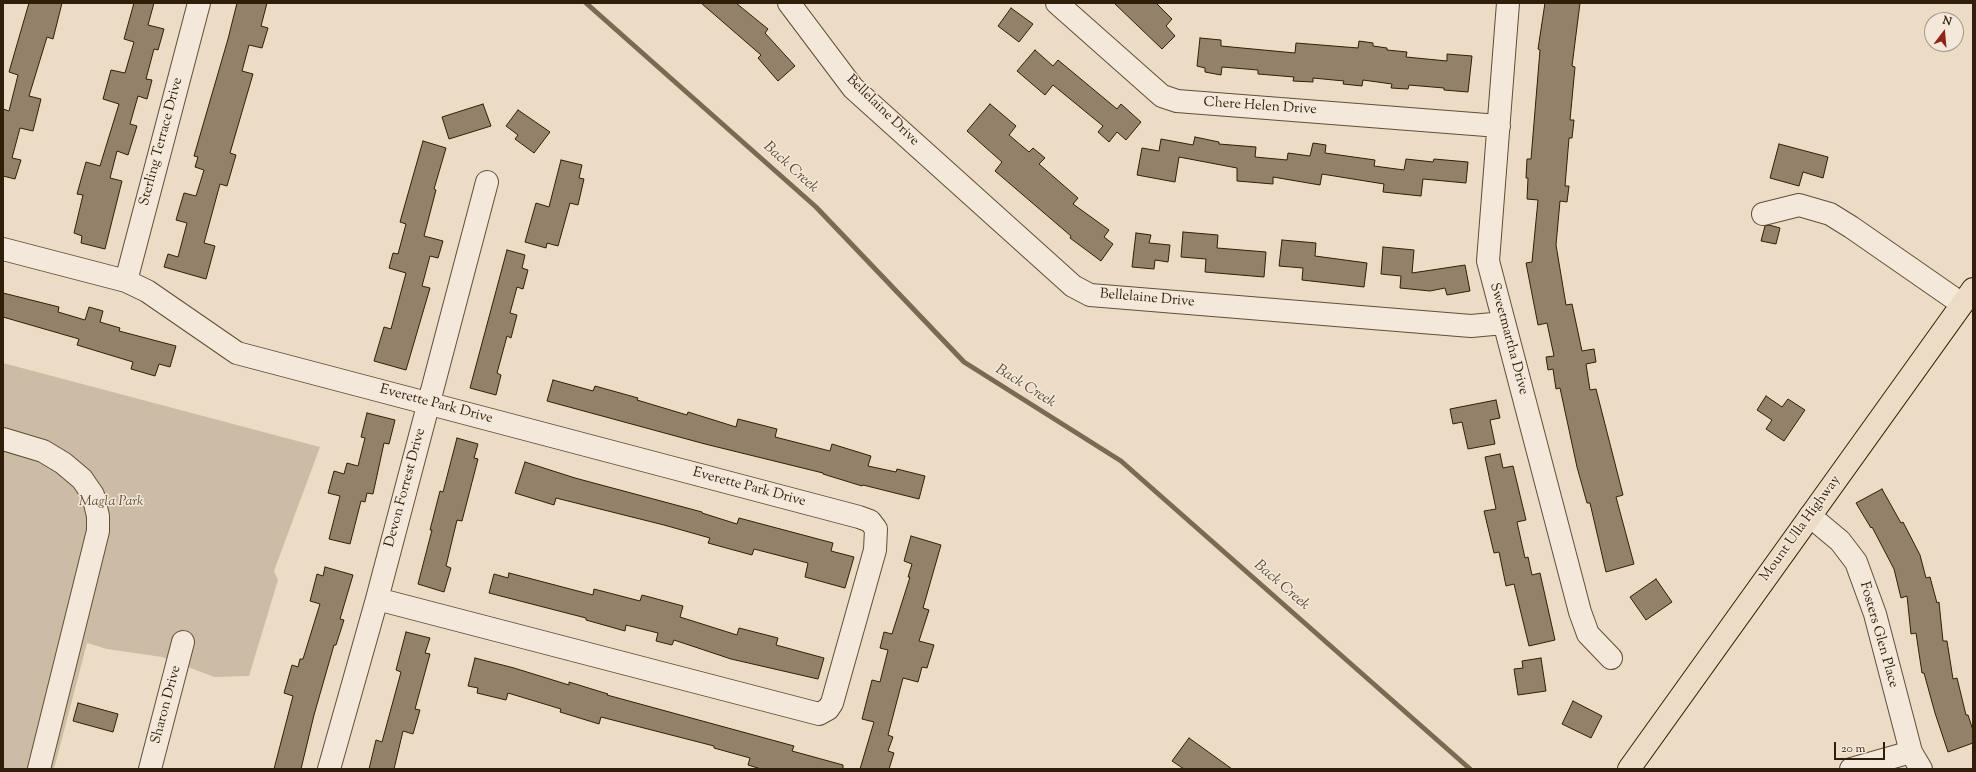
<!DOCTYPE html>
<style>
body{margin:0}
#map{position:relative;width:1976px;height:772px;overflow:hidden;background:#eddcc5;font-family:"Sorts Mill Goudy",serif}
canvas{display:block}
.frame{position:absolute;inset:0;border:4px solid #311e08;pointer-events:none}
.north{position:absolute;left:1924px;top:12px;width:40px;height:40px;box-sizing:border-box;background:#f3e8d9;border:1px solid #a59785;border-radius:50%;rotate:16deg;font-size:11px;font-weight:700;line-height:16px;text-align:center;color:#311e08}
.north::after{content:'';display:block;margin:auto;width:14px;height:18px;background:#8f2418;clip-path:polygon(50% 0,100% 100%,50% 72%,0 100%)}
.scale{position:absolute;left:1834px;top:742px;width:51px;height:18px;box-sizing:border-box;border:2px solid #311e08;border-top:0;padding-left:5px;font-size:12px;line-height:14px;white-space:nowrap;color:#311e08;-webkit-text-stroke:3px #f3e8d9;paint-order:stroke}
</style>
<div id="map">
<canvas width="1976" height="772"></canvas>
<div class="frame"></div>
<div class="north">N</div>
<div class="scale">20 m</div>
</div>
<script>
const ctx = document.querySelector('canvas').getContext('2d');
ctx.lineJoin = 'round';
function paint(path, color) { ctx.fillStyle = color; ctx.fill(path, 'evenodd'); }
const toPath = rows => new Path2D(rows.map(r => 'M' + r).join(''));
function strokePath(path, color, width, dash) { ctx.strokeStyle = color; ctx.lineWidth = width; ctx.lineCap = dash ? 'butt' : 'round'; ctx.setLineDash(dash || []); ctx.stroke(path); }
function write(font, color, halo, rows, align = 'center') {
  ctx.font = font + ' "Sorts Mill Goudy",serif'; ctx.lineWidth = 3; ctx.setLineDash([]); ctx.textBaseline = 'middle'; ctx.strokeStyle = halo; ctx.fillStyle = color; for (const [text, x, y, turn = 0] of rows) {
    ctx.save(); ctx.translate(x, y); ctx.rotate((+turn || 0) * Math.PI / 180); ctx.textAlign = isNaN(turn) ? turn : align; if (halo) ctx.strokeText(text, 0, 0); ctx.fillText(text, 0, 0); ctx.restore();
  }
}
paint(toPath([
 [3,363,320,447,274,571,278,580,249,676,214,677,162,657,107,649,87,643,54,769,3,769]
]), '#cdbca5');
strokePath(toPath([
 [586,3,816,207,964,362,1121,461,1470,769]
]), '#7b6953', 5);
const building = toPath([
 [29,3,62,3,53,39,47,37,29,96,41,99,33,131,20,128,12,158,21,160,15,179,3,176,3,109,9,111,18,75,9,72,29,3],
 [134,3,154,3,148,25,164,29,158,50,154,49,146,79,152,80,147,99,138,96,130,124,137,126,128,155,117,151,110,178,122,181,105,249,81,243,82,236,74,233,83,195,77,194,86,162,100,166,119,104,103,99,111,70,125,73,134,42,124,39,134,3],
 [237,3,267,3,261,26,268,28,262,48,249,45,242,71,253,74,230,153,236,155,227,186,220,184,204,243,215,246,206,279,164,267,168,254,178,257,187,223,176,220,184,193,196,196,204,170,195,167,198,157,194,156,228,39,237,3],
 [701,3,736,3,768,29,765,33,795,66,778,81,758,58,761,55,701,3],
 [1114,3,1156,3,1172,19,1166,26,1175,36,1162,49,1114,3],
 [1545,3,1580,3,1572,66,1575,67,1570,120,1574,120,1572,138,1569,138,1565,186,1569,186,1567,202,1560,201,1556,245,1566,305,1572,304,1582,351,1594,349,1596,362,1586,364,1590,390,1596,389,1623,495,1616,497,1634,564,1606,572,1590,503,1587,503,1577,467,1560,388,1556,389,1553,369,1548,370,1546,357,1554,356,1547,323,1538,325,1526,263,1532,262,1538,200,1527,199,1528,178,1526,178,1527,159,1531,159,1540,50,1538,49,1545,3],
 [1011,8,1033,24,1019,42,998,26,1011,8],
 [1200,38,1221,40,1221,46,1295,53,1296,43,1358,48,1359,41,1373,43,1373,46,1387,48,1387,50,1407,52,1406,57,1447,61,1447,54,1472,56,1468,92,1444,90,1444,88,1409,85,1408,89,1391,88,1392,84,1363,80,1362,86,1343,84,1344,81,1313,78,1313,82,1293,81,1294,77,1258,74,1258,70,1222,67,1221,75,1205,72,1205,68,1197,66,1200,38],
 [1035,50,1053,66,1058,60,1117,109,1121,104,1141,122,1126,140,1117,132,1109,142,1098,132,1103,126,1053,85,1045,95,1017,71,1035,50],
 [483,104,491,126,449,139,442,117,483,104],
 [990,104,1016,126,1009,135,1029,152,1033,148,1045,158,1039,164,1078,198,1073,204,1109,230,1104,237,1113,244,1101,261,1070,238,1071,236,995,171,1002,162,967,131,990,104],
 [518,110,550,132,534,153,515,139,518,135,506,126,518,110],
 [1195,137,1219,142,1219,144,1256,147,1255,157,1287,160,1288,153,1310,156,1313,143,1326,145,1325,153,1375,160,1374,166,1404,170,1406,159,1433,162,1434,159,1468,162,1466,183,1423,179,1421,196,1383,192,1384,184,1322,174,1320,185,1273,177,1273,184,1237,181,1237,168,1179,157,1175,182,1137,175,1142,148,1159,151,1161,139,1193,145,1195,137],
 [423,141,446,148,434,189,436,190,424,236,443,241,438,258,430,256,422,286,430,288,406,370,374,361,384,327,391,329,406,273,389,268,393,253,398,254,406,224,400,222,423,141],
 [1779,144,1828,157,1823,178,1803,172,1799,186,1770,178,1779,144],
 [561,160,582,165,579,178,584,179,578,205,570,203,558,246,547,243,546,248,525,242,536,203,549,207,561,160],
 [1769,225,1780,228,1776,244,1761,241,1765,226,1769,225],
 [1183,232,1218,235,1217,248,1266,252,1264,277,1205,272,1206,259,1181,257,1183,232],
 [1136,233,1151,235,1149,243,1170,245,1168,262,1155,260,1154,269,1132,267,1136,233],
 [1282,240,1316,243,1315,256,1367,263,1364,287,1302,280,1303,268,1279,266,1282,240],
 [1383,247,1414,250,1412,273,1465,265,1470,291,1447,295,1445,288,1430,291,1400,288,1401,276,1381,274,1383,247],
 [507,250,525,255,522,268,528,270,523,289,517,287,510,313,517,315,511,338,507,336,497,373,501,375,496,395,470,388,507,250],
 [3,293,59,307,58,312,85,320,89,307,103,311,100,322,120,328,119,331,176,346,170,367,159,364,155,376,131,369,133,362,77,345,79,339,3,317,3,293],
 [553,380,593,391,595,386,638,398,637,400,687,415,688,412,736,427,738,419,777,429,775,437,830,451,832,444,871,456,868,466,896,472,897,469,925,476,919,499,863,485,862,486,823,474,823,473,705,444,547,401,553,380],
 [1766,396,1782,407,1788,399,1805,410,1784,441,1766,429,1772,420,1757,410,1766,396],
 [1496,400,1500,418,1490,420,1495,444,1468,449,1462,422,1453,424,1450,409,1496,400],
 [367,413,395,420,389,444,384,443,373,494,367,493,365,502,361,501,350,544,329,539,340,496,328,493,334,471,344,474,347,463,358,466,365,438,361,437,367,413],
 [457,438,478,444,474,458,478,459,462,521,457,520,446,566,451,568,444,592,418,584,432,530,430,530,440,491,443,492,457,438],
 [1500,454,1503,468,1513,466,1526,520,1517,522,1525,558,1528,557,1532,575,1540,573,1555,640,1529,646,1514,584,1506,586,1499,552,1494,553,1484,511,1496,509,1485,457,1500,454],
 [525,462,575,478,702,512,702,513,737,524,739,518,833,543,831,551,854,557,845,588,805,577,808,563,754,549,752,555,708,543,710,538,664,525,556,498,554,505,515,493,525,462],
 [1882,489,1901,523,1903,522,1920,555,1926,578,1930,577,1937,603,1939,602,1943,641,1947,641,1953,679,1957,678,1966,715,1968,715,1973,730,1973,743,1948,752,1935,713,1924,673,1922,673,1916,633,1911,634,1907,596,1901,598,1894,569,1872,527,1871,528,1856,503,1882,489],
 [911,536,941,545,923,608,929,610,919,641,934,645,927,668,922,667,918,682,903,678,888,735,893,737,888,751,894,753,889,769,860,769,874,722,862,719,872,680,880,682,888,650,880,648,884,632,892,634,910,577,908,577,912,564,904,561,911,536],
 [325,567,353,575,340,619,344,620,336,645,334,645,314,715,301,769,274,769,293,696,284,693,292,665,298,667,300,659,303,659,320,604,310,601,317,574,323,576,325,567],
 [509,573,593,595,594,589,640,601,642,595,683,606,680,617,737,635,739,628,778,638,776,645,824,658,818,679,731,659,674,640,672,645,656,641,658,633,626,625,625,631,586,620,586,618,489,593,494,574,508,578,509,573],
 [1656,579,1672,602,1646,620,1630,597,1656,579],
 [406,632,430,638,425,653,430,654,415,709,420,710,413,734,403,731,394,769,369,769,376,740,382,742,401,672,396,670,406,632],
 [475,658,514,668,569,685,569,682,608,694,607,695,794,746,792,751,843,765,843,769,761,769,748,765,750,758,714,748,714,746,601,717,599,724,560,712,561,709,508,693,506,700,477,693,478,688,468,686,475,658],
 [1541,658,1546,691,1518,695,1514,669,1523,668,1522,661,1541,658],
 [1573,701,1602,716,1591,738,1562,724,1573,701],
 [78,703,118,714,113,732,73,721,78,703],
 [1189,738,1232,769,1184,769,1172,761,1189,738]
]);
paint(building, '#93816a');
strokePath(building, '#311e08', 1);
const minor = toPath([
 [789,3,853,88,1073,286,1090,295,1471,326,1504,323],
 [1057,3,1162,96,1177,101,1499,126],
 [1508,3,1488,261,1580,612,1588,634,1611,658],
 [1763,214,1799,205,1830,214,1851,227,1962,304],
 [3,249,126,281,147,291,237,353,859,517,870,521,876,529,875,550,832,703,828,709,819,714,377,599],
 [126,281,199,3],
 [3,439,43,451,63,463,82,479,93,495,98,516,98,531,39,769],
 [1810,516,1840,541,1856,562,1875,614,1911,752,1921,769],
 [150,769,183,642],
 [329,769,377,599,487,182],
 [1851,769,1911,752]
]);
const major = toPath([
 [1629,769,1973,289]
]);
strokePath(minor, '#604e37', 24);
strokePath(major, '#311e08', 24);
strokePath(minor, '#f3e8d9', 22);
strokePath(major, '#eddcc5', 22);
write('14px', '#311e08', '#f3e8d9', [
 ["Chere Helen Drive",1260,107,4],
 ["Bellelaine Drive",882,111,44],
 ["Sterling Terrace Drive",162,142,-75],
 ["Bellelaine Drive",1147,299,5],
 ["Sweetmartha Drive",1508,339,75],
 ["Everette Park Drive",436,405,15],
 ["Devon Forrest Drive",406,488,-75],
 ["Everette Park Drive",749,488,15],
 ["Mount Ulla Highway",1801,529,-54],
 ["Fosters Glen Place",1878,635,74],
 ["Sharon Drive",167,705,-75]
]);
write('italic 14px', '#604d37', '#f3e8d9', [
 ["Magla Park",111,503]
]);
write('italic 15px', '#5c4a34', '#f3e8d9', [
 ["Back Creek",790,168,42],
 ["Back Creek",1025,387,32],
 ["Back Creek",1281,586,41]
]);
</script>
